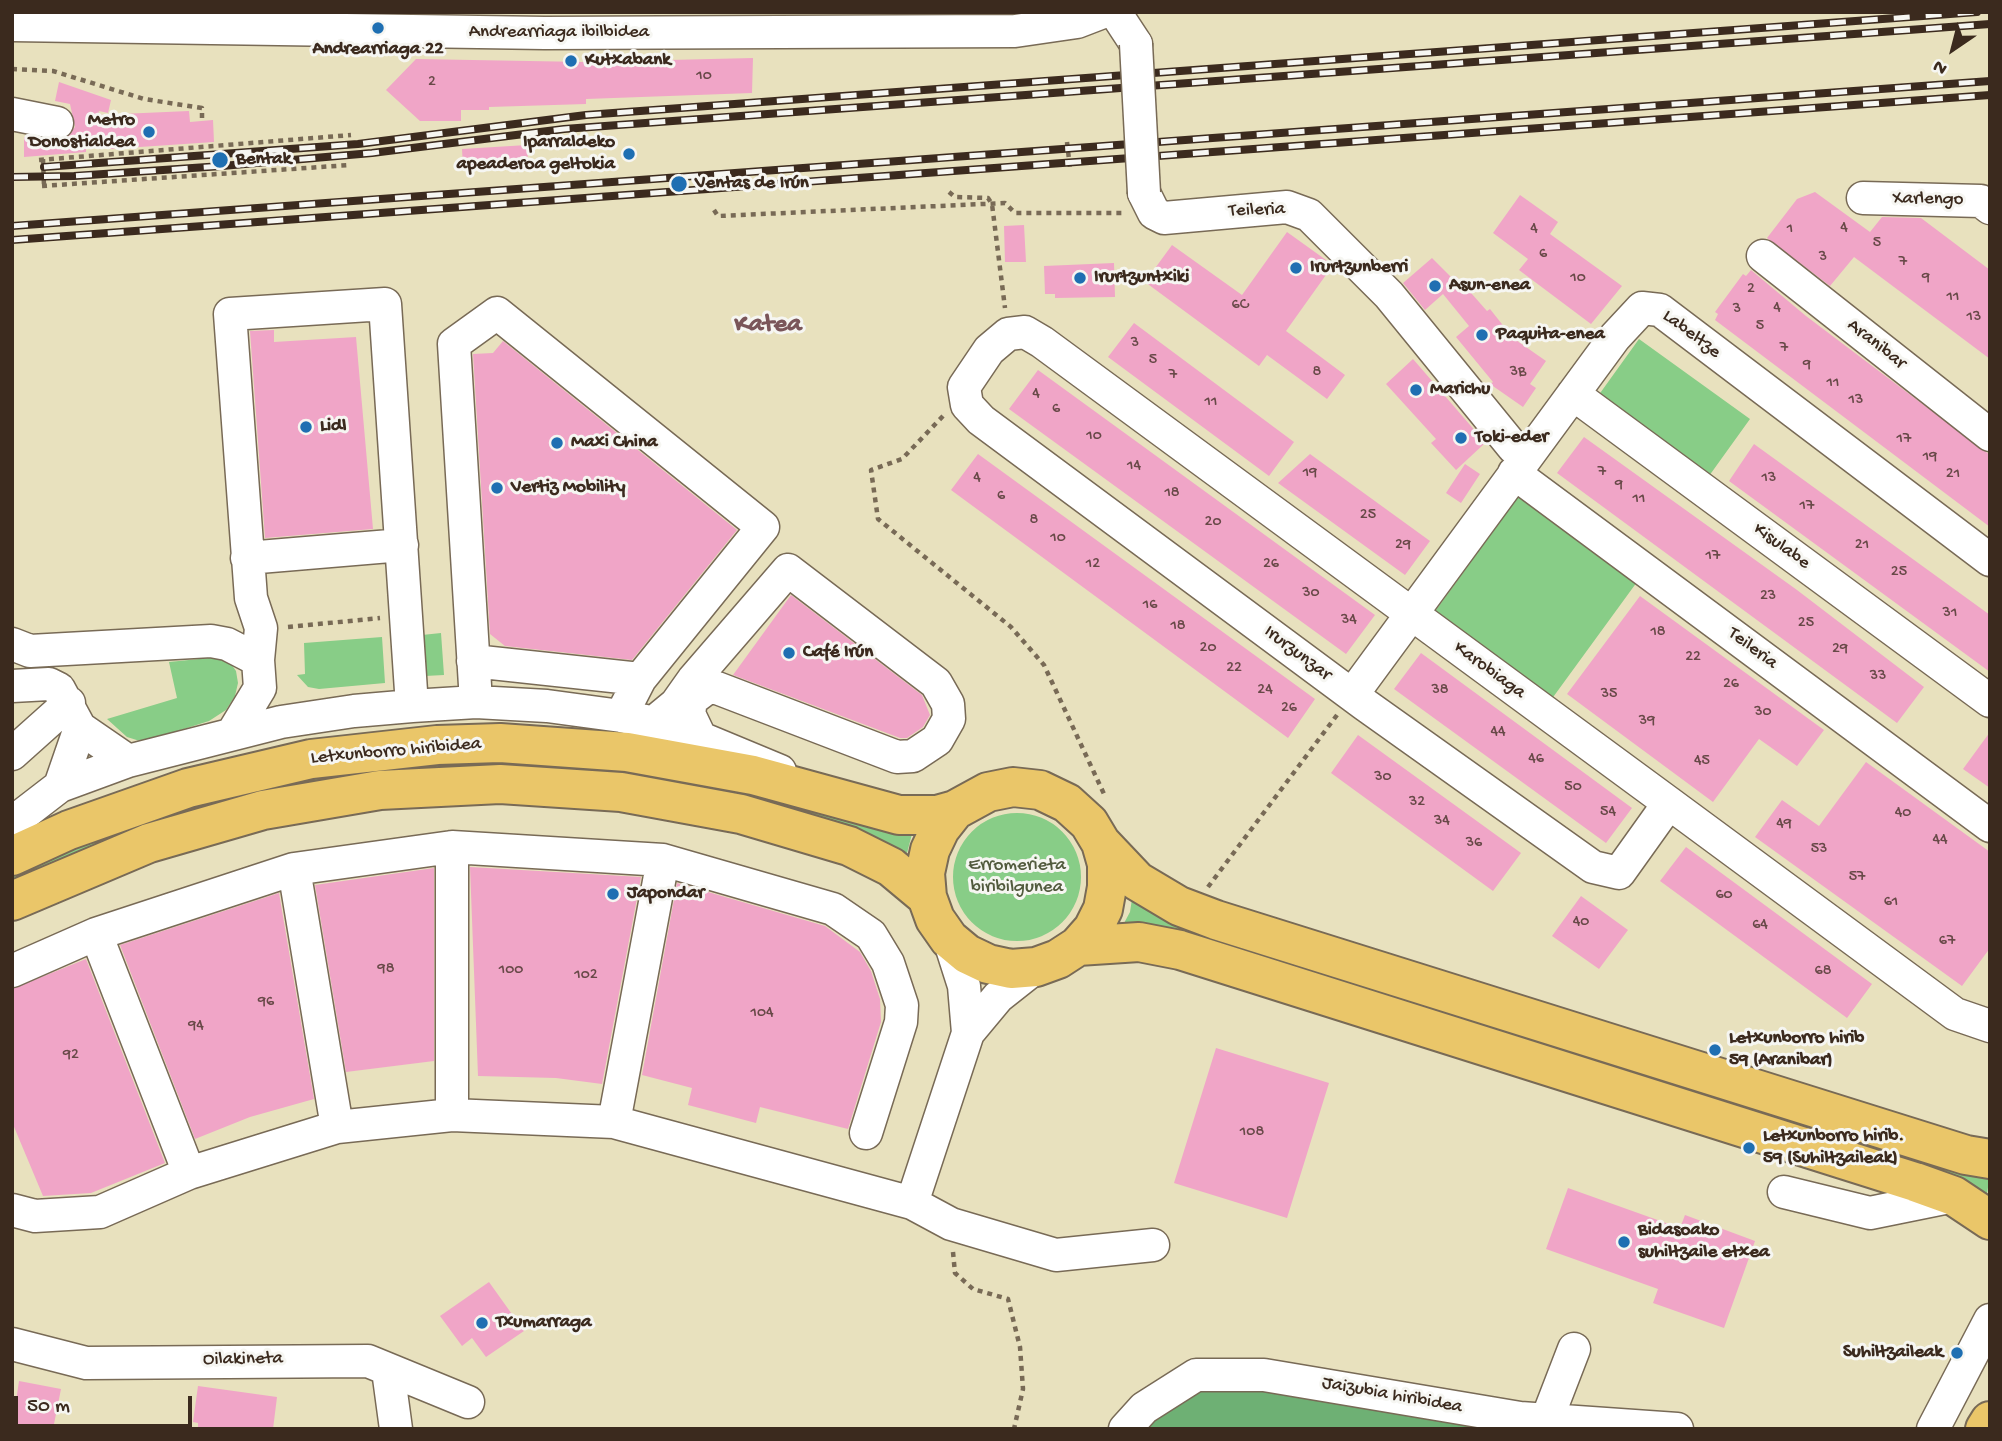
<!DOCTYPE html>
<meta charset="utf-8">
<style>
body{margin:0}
#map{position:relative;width:2002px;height:1441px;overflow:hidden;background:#e8e1be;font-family:"Gochi Hand",sans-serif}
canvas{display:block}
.frame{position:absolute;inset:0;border:14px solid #3b2a1e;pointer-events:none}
.north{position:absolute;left:1918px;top:14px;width:70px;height:70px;-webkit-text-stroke:5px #f6f6f2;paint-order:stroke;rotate:215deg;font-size:19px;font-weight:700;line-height:28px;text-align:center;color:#3b2a1e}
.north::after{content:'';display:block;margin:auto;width:24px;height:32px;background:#3b2a1e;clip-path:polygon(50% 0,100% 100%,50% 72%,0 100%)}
.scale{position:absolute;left:14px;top:1396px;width:178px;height:32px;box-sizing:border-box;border:4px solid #3b2a1e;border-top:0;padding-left:9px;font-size:21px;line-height:24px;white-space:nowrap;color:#3b2a1e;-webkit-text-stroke:5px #f6f6f2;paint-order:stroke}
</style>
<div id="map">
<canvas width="2002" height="1441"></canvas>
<div class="frame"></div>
<div class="north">N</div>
<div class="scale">50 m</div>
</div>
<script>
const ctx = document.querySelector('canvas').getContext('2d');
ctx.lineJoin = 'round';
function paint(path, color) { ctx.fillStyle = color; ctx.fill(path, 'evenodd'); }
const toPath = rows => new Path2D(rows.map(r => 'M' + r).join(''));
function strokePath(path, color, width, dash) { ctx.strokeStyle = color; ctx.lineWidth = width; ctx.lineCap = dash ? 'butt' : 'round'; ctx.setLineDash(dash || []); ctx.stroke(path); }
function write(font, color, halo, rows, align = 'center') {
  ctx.font = font + ' "Gochi Hand",sans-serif'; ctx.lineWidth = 6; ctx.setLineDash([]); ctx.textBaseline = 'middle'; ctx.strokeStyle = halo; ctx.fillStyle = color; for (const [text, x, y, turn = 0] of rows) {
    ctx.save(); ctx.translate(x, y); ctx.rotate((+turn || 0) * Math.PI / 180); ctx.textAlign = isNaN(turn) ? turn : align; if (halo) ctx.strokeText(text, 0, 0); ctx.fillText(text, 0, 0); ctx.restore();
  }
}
paint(toPath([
 [1639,339,1750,419,1709,476,1598,396],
 [1519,496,1637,582,1551,700,1433,614],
 [441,633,444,675,425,676,422,635],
 [382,637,385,683,319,689,308,687,297,675,305,674,304,643],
 [219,657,229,661,236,671,238,683,235,696,226,710,209,721,143,742,127,737,107,719,177,698,169,662],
 [474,757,673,773,912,834,907,853,849,830,493,770,12,886,12,872,85,838,264,782],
 '953 877a64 64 0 1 1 128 0a64 64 0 1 1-128 0Z',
 [1132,899,1784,1114,1780,1125,1123,925,1130,912],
 [1805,1120,1990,1174,1987,1194,1938,1175,1802,1131]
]), '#88cd87');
paint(toPath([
 [1196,1375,1677,1429,1136,1429]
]), '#6eb074');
paint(toPath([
 [753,58,752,93,586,99,586,104,489,107,489,110,461,110,461,121,420,121,386,90,416,59,585,62],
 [59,82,111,100,108,113,99,111,98,115,189,111,190,122,213,120,214,142,110,149,109,144,86,149,86,152,24,157,24,137,62,141,75,127,70,104,55,101],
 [527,145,528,163,463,167,462,149],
 [1815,192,1870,232,1882,217,1921,218,1990,270,1990,359,1854,257,1830,286,1767,238,1797,199],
 [1520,195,1558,222,1550,234,1622,286,1591,324,1519,270,1528,259,1493,233],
 [1024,225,1026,262,1005,262,1004,226],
 [1287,232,1333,265,1286,331,1345,375,1327,399,1267,355,1259,366,1145,282,1172,245,1242,295],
 [1432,258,1453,279,1456,276,1487,311,1490,309,1513,338,1546,361,1530,384,1536,388,1523,407,1490,384,1493,382,1456,337,1469,326,1443,294,1425,310,1403,283],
 [1114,263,1115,297,1055,298,1055,294,1045,294,1044,266],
 [1751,270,1806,316,1990,455,1990,527,1715,320,1718,314,1715,312,1743,274,1746,276],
 [1134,323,1294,442,1269,476,1108,357],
 [274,330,274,342,356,337,373,529,265,538,250,331],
 [503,341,737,530,632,660,505,646,490,634,473,354,493,353],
 [1413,359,1483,440,1484,444,1456,470,1431,443,1436,439,1386,384],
 [1038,370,1375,615,1346,654,1009,409],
 [1584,437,1797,590,1924,687,1897,723,1557,473],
 [1754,444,1990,615,1990,672,1729,481],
 [978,454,1315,699,1288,738,951,490],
 [1310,454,1430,541,1405,575,1278,483],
 [1465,464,1480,474,1461,503,1446,493],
 [791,595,922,695,930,715,923,727,907,738,900,738,733,675],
 [1640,596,1824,730,1797,766,1759,739,1713,802,1567,694],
 [1421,653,1632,808,1606,843,1394,689],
 [1990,732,1990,788,1963,769],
 [1358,735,1521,853,1493,891,1331,773],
 [1866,762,1990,852,1990,948,1962,986,1755,837,1782,800,1819,826],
 [1686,847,1872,984,1847,1018,1660,881],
 [470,867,641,877,602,1084,556,1078,478,1076],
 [434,868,434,1061,346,1072,315,885],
 [677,883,825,926,860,952,871,971,880,999,881,1022,848,1129,760,1107,756,1123,688,1105,692,1088,642,1075],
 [279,893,314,1099,250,1117,195,1139,120,945],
 [1581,896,1628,930,1599,969,1552,936],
 [86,959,165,1163,91,1193,43,1196,12,1122,12,989],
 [1216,1048,1329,1083,1287,1218,1174,1183],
 [1568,1188,1680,1228,1685,1215,1755,1241,1724,1328,1653,1303,1658,1289,1546,1249],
 [489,1282,524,1331,486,1357,472,1338,462,1346,440,1316],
 [19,1381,61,1389,53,1429,12,1429],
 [198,1386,277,1397,273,1429,198,1429,198,1423,193,1422]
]), '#f0a5c7');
const minor = toPath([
 [1115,12,1136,44],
 [12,25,545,33,1015,31,1077,22,1103,12],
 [12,114,57,123],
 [1144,193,1154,213,1164,218,1287,207,1309,215,1389,295,1513,447,1525,458],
 [1863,198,1981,201,1990,208],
 [1763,256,1990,435],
 [1573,394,1990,701],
 [1514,473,1990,826],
 [247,558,402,545],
 [12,644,30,651,211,641,227,644,258,660,260,688,232,734],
 [258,660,261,628,251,598,230,314,385,304,412,706],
 [473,661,640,679],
 [12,686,49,684,59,689,80,728,128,761],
 [1352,695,1615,337,1642,308,1660,310,1990,560],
 [476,702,454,344,497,313,763,527,640,679,621,716],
 [653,723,676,704,693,680,788,570,936,683,948,704,949,719,937,740,913,756,897,757,717,688,707,688,691,700,689,714,700,737],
 [12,754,69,703],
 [60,786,80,728],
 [1669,803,1619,873,1593,867,1364,704,981,420,967,405,964,387,989,350,1008,334,1025,332,1042,342,1669,803,1955,1014,1990,1026],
 [12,823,60,786,128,761,281,722,354,711,412,706,476,702,547,706,621,716,674,727,780,771],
 [294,869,337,1127],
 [96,934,189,1173],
 [949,939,964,986,968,1033],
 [12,971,96,934,294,869,452,847,663,860,833,909,871,935,888,963,902,1005,901,1022,866,1133],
 [452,1115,452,847],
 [614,1122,663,860],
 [1784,1192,1870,1213,1954,1196],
 [912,1203,968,1033,998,997,1036,967],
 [12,1210,35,1216,100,1212,189,1173,337,1127,452,1115,614,1122,912,1203,951,1224,1056,1255,1153,1245],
 [12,1344,86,1363,368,1361,468,1402],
 [388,1370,396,1429],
 [1547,1419,1574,1349],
 [1125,1429,1144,1408,1196,1375,1264,1375,1520,1418,1677,1429],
 [1933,1429,1990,1320]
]);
const major = toPath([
 [1101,843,1107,864,1107,887,1103,909,1093,929,1078,946,1058,959,1036,967,1011,969,988,964,967,954,949,939,935,919,927,897,925,873,930,850,940,829,955,810,988,792,1013,787,1040,790,1067,803,1089,823,1101,843,1137,881,1179,906,1216,920,1966,1155,1990,1159],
 [12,856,69,830,188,788,311,759,437,745,500,743,627,752,753,775,899,815,937,815,955,810],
 [12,901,149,843,263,810,380,790,500,784,621,792,741,814,849,846,891,867,927,897],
 [1078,946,1139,942,1180,950,1915,1182,1954,1196,1990,1220],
 [1985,1429,1990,1421]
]);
strokePath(minor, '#786a56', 35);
strokePath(major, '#786a56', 42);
strokePath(toPath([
 [12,69,53,71,144,99,202,108,202,121],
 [1067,142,1070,168],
 [43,159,44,186],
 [39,160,351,135],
 [42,186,350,165],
 [949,192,955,197,988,198,992,204,1005,308],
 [714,210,718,216,1005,203,1015,213,1126,213],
 [943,416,902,459,871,470,878,519,1011,627,1044,665,1104,794],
 [288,627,380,618],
 [1208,887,1337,715],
 [953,1252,955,1273,973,1289,1008,1299,1020,1347,1023,1389,1014,1429]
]), '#786a56', 4.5, [5, 5]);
strokePath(minor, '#fff', 32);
strokePath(major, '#eac669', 38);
const rail = toPath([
 [44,167,358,144,586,115,1977,12],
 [12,177,74,176,222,166,372,153,564,129,1990,24],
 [12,226,1990,81],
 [12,240,1990,95]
]);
strokePath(rail, '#3b2a1e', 8);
strokePath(rail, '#f6f6f2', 5, [16]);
const minorBridge = toPath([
 [1136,44,1144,193]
]);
strokePath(minorBridge, '#786a56', 35, []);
strokePath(minorBridge, '#fff', 32);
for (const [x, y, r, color] of [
 [378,28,7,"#1f6fb2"],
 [571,61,7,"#1f6fb2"],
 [149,132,7,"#1f6fb2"],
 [629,154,7,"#1f6fb2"],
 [220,160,9,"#1f6fb2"],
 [679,184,9,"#1f6fb2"],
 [1296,268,7,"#1f6fb2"],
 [1080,278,7,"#1f6fb2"],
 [1435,286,7,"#1f6fb2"],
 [1482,335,7,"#1f6fb2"],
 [1416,390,7,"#1f6fb2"],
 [306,427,7,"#1f6fb2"],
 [1461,438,7,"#1f6fb2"],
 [557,443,7,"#1f6fb2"],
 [497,488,7,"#1f6fb2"],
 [789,653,7,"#1f6fb2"],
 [613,894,7,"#1f6fb2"],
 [1715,1050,7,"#1f6fb2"],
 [1749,1148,7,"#1f6fb2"],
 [1624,1242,7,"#1f6fb2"],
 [482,1323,7,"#1f6fb2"],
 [1957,1353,7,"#1f6fb2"]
]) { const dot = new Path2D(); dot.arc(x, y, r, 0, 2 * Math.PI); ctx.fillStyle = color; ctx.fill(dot); strokePath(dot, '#f6f6f2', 2.5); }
write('16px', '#684948', null, [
 ["10",704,77],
 ["2",432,83],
 ["4",1844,229],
 ["4",1534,230],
 ["1",1790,230],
 ["5",1877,244],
 ["6",1543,255],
 ["3",1823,258],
 ["7",1903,263],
 ["10",1578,279],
 ["9",1926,279],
 ["2",1751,290],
 ["11",1953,298],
 ["6C",1240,306],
 ["4",1777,309],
 ["3",1737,310],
 ["13",1974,318],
 ["5",1760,327],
 ["3",1135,344],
 ["7",1784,349],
 ["5",1153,361],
 ["9",1807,366],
 ["8",1317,373],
 ["3B",1518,373],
 ["7",1173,376],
 ["11",1833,384],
 ["4",1036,395],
 ["13",1856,401],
 ["11",1211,403],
 ["6",1056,410],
 ["10",1094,437],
 ["17",1904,440],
 ["19",1930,458],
 ["14",1134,467],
 ["7",1602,473],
 ["19",1310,474],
 ["21",1953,475],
 ["4",977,479],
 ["13",1769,479],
 ["9",1619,486],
 ["18",1172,494],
 ["6",1001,497],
 ["11",1639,500],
 ["17",1807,507],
 ["25",1368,516],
 ["8",1034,521],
 ["20",1213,523],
 ["10",1058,539],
 ["29",1403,546],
 ["21",1862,546],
 ["17",1713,557],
 ["12",1093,565],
 ["26",1271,565],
 ["25",1899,573],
 ["30",1311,594],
 ["23",1768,597],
 ["16",1150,606],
 ["31",1950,614],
 ["34",1349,621],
 ["25",1806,624],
 ["18",1178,627],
 ["18",1658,633],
 ["20",1208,649],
 ["29",1840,650],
 ["22",1693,658],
 ["22",1234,669],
 ["33",1878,677],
 ["26",1731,685],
 ["24",1265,691],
 ["38",1440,691],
 ["35",1609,695],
 ["26",1289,709],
 ["30",1763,713],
 ["39",1647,722],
 ["44",1498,733],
 ["46",1536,760],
 ["45",1702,762],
 ["30",1383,778],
 ["50",1573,788],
 ["32",1417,803],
 ["54",1608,813],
 ["40",1903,814],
 ["34",1442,822],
 ["49",1784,825],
 ["44",1940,841],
 ["36",1474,844],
 ["53",1819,850],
 ["57",1857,878],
 ["60",1724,896],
 ["61",1891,903],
 ["40",1581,923],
 ["64",1760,926],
 ["67",1947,942],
 ["98",386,970],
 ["100",511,971],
 ["68",1823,972],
 ["102",586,976],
 ["96",266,1003],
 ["104",762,1014],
 ["94",196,1027],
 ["92",71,1056],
 ["108",1252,1133]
]);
write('19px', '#3b2a1e', '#f6f6f2', [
 ["Andrearriaga ibilbidea",559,33],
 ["Xarlengo",1928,200,1],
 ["Teileria",1257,211,-2],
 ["Labeltze",1691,335,37],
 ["Aranibar",1876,345,38],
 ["Kisulabe",1781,547,36],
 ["Teileria",1752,649,37],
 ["Irurzunzar",1297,654,37],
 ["Karobiaga",1489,671,36],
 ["Letxunborro hiribidea",396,752,-5],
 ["Oilakineta",243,1360,-1],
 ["Jaizubia hiribidea",1392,1396,10]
]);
write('bold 19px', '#3b2a1e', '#f6f6f2', [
 ["Andrearriaga 22",378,50,"center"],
 ["Kutxabank",585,61],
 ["Metro",135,121,"right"],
 ["Donostialdea",135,143,"right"],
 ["Iparraldeko",615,143,"right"],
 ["apeaderoa geltokia",615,165,"right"],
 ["Bentak",236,160],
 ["Ventas de Irún",695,184],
 ["Irurtzunberri",1310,268],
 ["Irurtzuntxiki",1094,278],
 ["Asun-enea",1449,286],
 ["Paquita-enea",1496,335],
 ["Marichu",1430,390],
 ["Lidl",320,427],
 ["Toki-eder",1475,438],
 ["Maxi China",571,443],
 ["Vertiz Mobility",511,488],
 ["Café Irún",803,653],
 ["Japondar",627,894],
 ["Letxunborro hirib",1729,1039],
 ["59 (Aranibar)",1729,1061],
 ["Letxunborro hirib.",1763,1137],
 ["59 (Suhiltzaileak)",1763,1159],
 ["Bidasoako",1638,1231],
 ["suhiltzaile etxea",1638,1253],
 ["Txumarraga",496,1323],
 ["Suhiltzaileak",1943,1353,"right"]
], 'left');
write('19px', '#525b3e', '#f6f6f2', [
 ["Erromerieta",1017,866],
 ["biribilgunea",1017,888]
]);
write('bold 26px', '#7a5559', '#f6f6f2', [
 ["Katea",768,326]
]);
</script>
